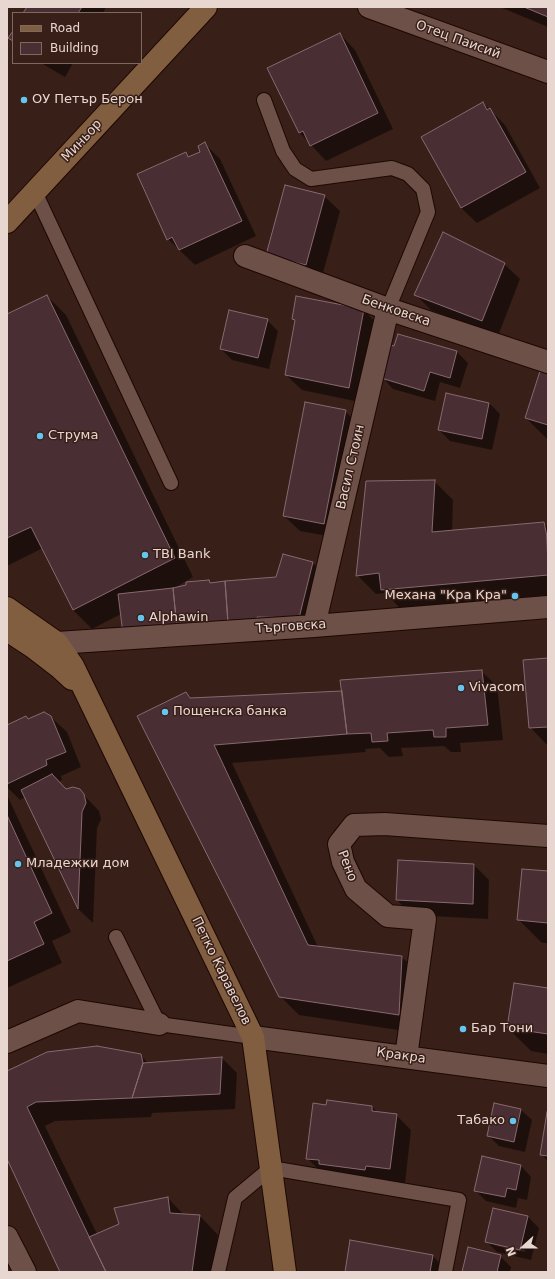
<!DOCTYPE html>
<meta charset="utf-8">
<style>
body{margin:0}
#map{position:relative;width:555px;height:1279px;overflow:hidden;background:#381f17;font-family:"DejaVu Sans",sans-serif}
canvas{display:block}
.frame{position:absolute;inset:0;border:8px solid #e8d7d1;pointer-events:none}
.legend{position:absolute;left:12px;top:12px;width:130px;height:52px;box-sizing:border-box;background:#381f17;border:1px solid #7e6961;margin:0;padding:5px 7px;list-style:none;font-size:12px;color:#e8d7d1}
.legend li{display:flex;align-items:center;gap:8px;height:20px}
.legend b{width:20px;border:1px solid #7e6961}
.north{position:absolute;left:503px;top:1227px;width:40px;height:40px;-webkit-text-stroke:3px #381f17;paint-order:stroke;rotate:249deg;font-size:11px;font-weight:700;line-height:16px;text-align:center;color:#e8d7d1}
.north::after{content:'';display:block;margin:auto;width:14px;height:18px;background:#e8d7d1;clip-path:polygon(50% 0,100% 100%,50% 72%,0 100%)}
</style>
<div id="map">
<canvas width="555" height="1279"></canvas>
<div class="frame"></div>
<ul class="legend">
<li><b style="height:5px;background:#815e40"></b>Road</li>
<li><b style="height:11px;background:#492e34"></b>Building</li>
</ul>
<div class="north">N</div>
</div>
<script>
const ctx = document.querySelector('canvas').getContext('2d');
ctx.lineJoin = 'round';
function paint(path, color) { ctx.fillStyle = color; ctx.fill(path, 'evenodd'); }
const toPath = rows => new Path2D(rows.map(r => 'M' + r).join(''));
function strokePath(path, color, width, dash) { ctx.strokeStyle = color; ctx.lineWidth = width; ctx.lineCap = dash ? 'butt' : 'round'; ctx.setLineDash(dash || []); ctx.stroke(path); }
function write(font, color, halo, rows, align = 'center') {
  ctx.font = font + ' "DejaVu Sans",sans-serif'; ctx.lineWidth = 3; ctx.setLineDash([]); ctx.textBaseline = 'middle'; ctx.strokeStyle = halo; ctx.fillStyle = color; for (const [text, x, y, turn = 0] of rows) {
    ctx.save(); ctx.translate(x, y); ctx.rotate((+turn || 0) * Math.PI / 180); ctx.textAlign = isNaN(turn) ? turn : align; if (halo) ctx.strokeText(text, 0, 0); ctx.fillText(text, 0, 0); ctx.restore();
  }
}
paint(toPath([
 [28,7,106,7,103,13,25,13],
 [500,7,548,7,548,27],
 [340,34,355,50,393,129,326,161,299,132],
 [41,63,73,63,65,77],
 [483,103,505,125,540,188,477,223,461,208],
 [205,144,220,159,256,236,195,265,168,239,185,153,190,158,202,152],
 [324,196,340,211,321,280,283,270],
 [504,264,520,279,498,336,431,310,415,294],
 [47,296,66,315,193,577,173,589,209,581,211,583,277,578,313,563,328,578,314,633,258,642,254,637,121,614,92,629,73,610,43,548,7,566,7,315],
 [364,310,379,326,364,403,302,390,286,375,296,322,293,319],
 [267,320,278,331,269,369,232,360,221,349],
 [398,335,457,352,468,363,460,388,440,382,435,401,393,389,383,378],
 [548,371,548,440,526,418],
 [489,403,500,414,492,450,450,441,439,430],
 [345,411,360,426,339,538,300,531,284,516],
 [434,481,453,500,452,532,544,523,548,528,548,595,401,609,385,593,376,594,357,575],
 [548,659,548,746,530,727],
 [481,671,497,686,503,740,460,743,461,752,451,752,444,746,401,748,403,756,389,757,380,748,365,749,366,752,232,763,318,947,402,957,421,976,418,1033,299,1015,280,996,185,693,192,699,343,692],
 [26,717,29,720,51,717,67,732,81,767,61,776,62,780,58,782,66,790,79,790,99,811,101,819,97,828,93,923,78,909,25,797,20,800,7,787,7,726],
 [7,795,71,932,52,941,62,963,7,988],
 [474,865,489,880,488,919,412,915,397,900],
 [548,872,548,943,542,943,519,920],
 [548,989,548,1054,531,1051,508,1028],
 [140,1055,148,1063,222,1058,237,1073,235,1109,152,1113,151,1117,55,1121,45,1126,97,1234,120,1224,168,1198,184,1215,200,1216,218,1235,213,1272,61,1272,7,1156,7,1072],
 [328,1101,372,1107,378,1112,396,1115,411,1130,405,1183,323,1174,307,1158,327,1106],
 [521,1110,532,1120,525,1152,499,1146,489,1136],
 [548,1113,548,1161,541,1154],
 [521,1166,531,1177,527,1200,518,1198,516,1208,486,1201,475,1190],
 [528,1217,539,1228,531,1260,497,1252,486,1241],
 [497,1244,525,1250,525,1252,497,1246],
 [433,1256,448,1272,346,1272],
 [500,1256,511,1267,510,1272,463,1272]
]), '#0007');
const building = toPath([
 [27,7,82,7,78,13,23,13,27,7],
 [524,7,548,7,548,17,524,7],
 [13,31,13,41,8,38,13,31],
 [340,33,378,113,310,146,303,131,299,133,267,68,340,33],
 [483,102,487,110,490,108,526,172,461,208,421,137,483,102],
 [205,142,242,221,179,250,172,237,167,240,137,174,186,152,188,157,200,152,198,146,205,142],
 [285,185,325,195,306,265,266,255,285,185],
 [443,232,505,263,482,321,414,295,443,232],
 [47,295,175,558,73,610,31,527,7,538,7,314,47,295],
 [296,296,364,309,349,388,285,375,295,320,292,319,296,296],
 [229,310,268,319,258,358,220,349,229,310],
 [398,334,457,351,450,378,430,372,424,391,381,378,391,345,394,346,398,334],
 [541,368,548,370,548,425,525,418,541,368],
 [446,393,489,403,482,439,438,430,446,393],
 [305,402,346,410,324,524,283,516,305,402],
 [435,480,432,532,544,522,547,537,548,575,381,590,379,573,356,576,366,481,435,480],
 [547,537,548,537,548,559,547,537],
 [283,554,313,562,299,618,257,617,258,624,228,623,225,581,276,577,283,554],
 [209,580,210,583,225,581,228,623,177,628,173,588,186,585,186,582,209,580],
 [173,588,177,628,123,634,118,594,173,588],
 [548,658,548,727,529,728,523,660,548,658],
 [482,670,488,725,446,728,446,737,434,737,433,730,387,733,388,741,372,742,371,733,347,734,340,680,482,670],
 [342,691,347,734,214,745,308,945,402,956,399,1015,279,997,137,716,186,692,190,698,342,691],
 [44,712,51,716,66,752,46,760,47,765,7,784,7,725,26,716,28,719,44,712],
 [52,774,66,789,73,787,80,789,84,794,86,803,82,812,78,909,21,790,52,774],
 [7,815,52,913,34,922,44,944,7,961,7,815],
 [398,860,474,864,473,904,396,900,398,860],
 [522,869,548,871,548,923,517,920,522,869],
 [514,983,548,988,548,1034,507,1028,514,983],
 [97,1046,141,1054,143,1063,132,1098,36,1102,27,1107,106,1272,60,1272,7,1159,7,1071,47,1052,97,1046],
 [222,1057,220,1094,132,1098,143,1063,222,1057],
 [327,1100,372,1106,372,1111,397,1114,390,1169,366,1166,365,1170,319,1164,319,1160,306,1159,313,1103,326,1105,327,1100],
 [494,1103,521,1109,514,1142,487,1136,494,1103],
 [547,1112,548,1112,548,1156,540,1155,547,1112],
 [482,1156,521,1165,516,1190,507,1188,505,1197,474,1191,482,1156],
 [168,1197,170,1213,200,1215,192,1272,106,1272,89,1237,119,1224,114,1208,168,1197],
 [493,1208,528,1216,520,1250,485,1242,493,1208],
 [350,1240,433,1255,430,1272,345,1272,350,1240],
 [468,1247,501,1255,497,1272,462,1272,468,1247]
]);
paint(building, '#492e34');
strokePath(building, '#886970', 1);
const lane = toPath([
 [264,100,283,151,295,169,311,179,392,168,408,174,423,189,428,212,388,309],
 [35,192,171,483],
 [116,937,159,1024,253,1037],
 [218,1272,235,1198,271,1168,459,1200,445,1272]
]);
const street = toPath([
 [369,7,548,72],
 [245,256,388,309,548,362],
 [314,626,388,309],
 [41,646,57,643,314,626,548,607],
 [253,1037,548,1076],
 [7,1042,78,1011,159,1024],
 [406,1057,425,919,388,916,356,889,343,862,339,844,354,825,385,824,548,836],
 [7,1237,25,1272]
]);
const secondary = toPath([
 [7,222,206,7],
 [7,608,57,643,73,666,253,1037,285,1272],
 [7,630,33,647,59,667,72,679]
]);
strokePath(lane, '#1e0803', 16);
strokePath(street, '#1e0803', 24);
strokePath(secondary, '#1e0803', 24);
strokePath(lane, '#6d5148', 14);
strokePath(street, '#6d5148', 22);
strokePath(secondary, '#815e40', 22);
for (const [x, y, r, color] of [
 [24,100,4,"#65c5ee"],
 [40,436,4,"#65c5ee"],
 [145,555,4,"#65c5ee"],
 [515,596,4,"#65c5ee"],
 [141,618,4,"#65c5ee"],
 [461,688,4,"#65c5ee"],
 [165,712,4,"#65c5ee"],
 [18,864,4,"#65c5ee"],
 [463,1029,4,"#65c5ee"],
 [513,1121,4,"#65c5ee"]
]) { const dot = new Path2D(); dot.arc(x, y, r, 0, 2 * Math.PI); ctx.fillStyle = color; ctx.fill(dot); strokePath(dot, '#381f17', 1.5); }
write('13px', '#e8d7d1', '#381f17', [
 ["Отец Паисий",458,40,20],
 ["Миньор",82,141,-47],
 ["Бенковска",396,311,19],
 ["Васил Стоин",351,467,-77],
 ["Търговска",291,627,-4],
 ["Рено",347,866,69],
 ["Петко Каравелов",221,971,64],
 ["Кракра",401,1056,8]
]);
write('13px', '#e8d7d1', '#381f17', [
 ["ОУ Петър Берон",32,100],
 ["Струма",48,436],
 ["TBI Bank",153,555],
 ["Механа \"Кра Кра\"",507,596,"right"],
 ["Alphawin",149,618],
 ["Vivacom",469,688],
 ["Пощенска банка",173,712],
 ["Младежки дом",26,864],
 ["Бар Тони",471,1029],
 ["Табако",505,1121,"right"]
], 'left');
</script>
